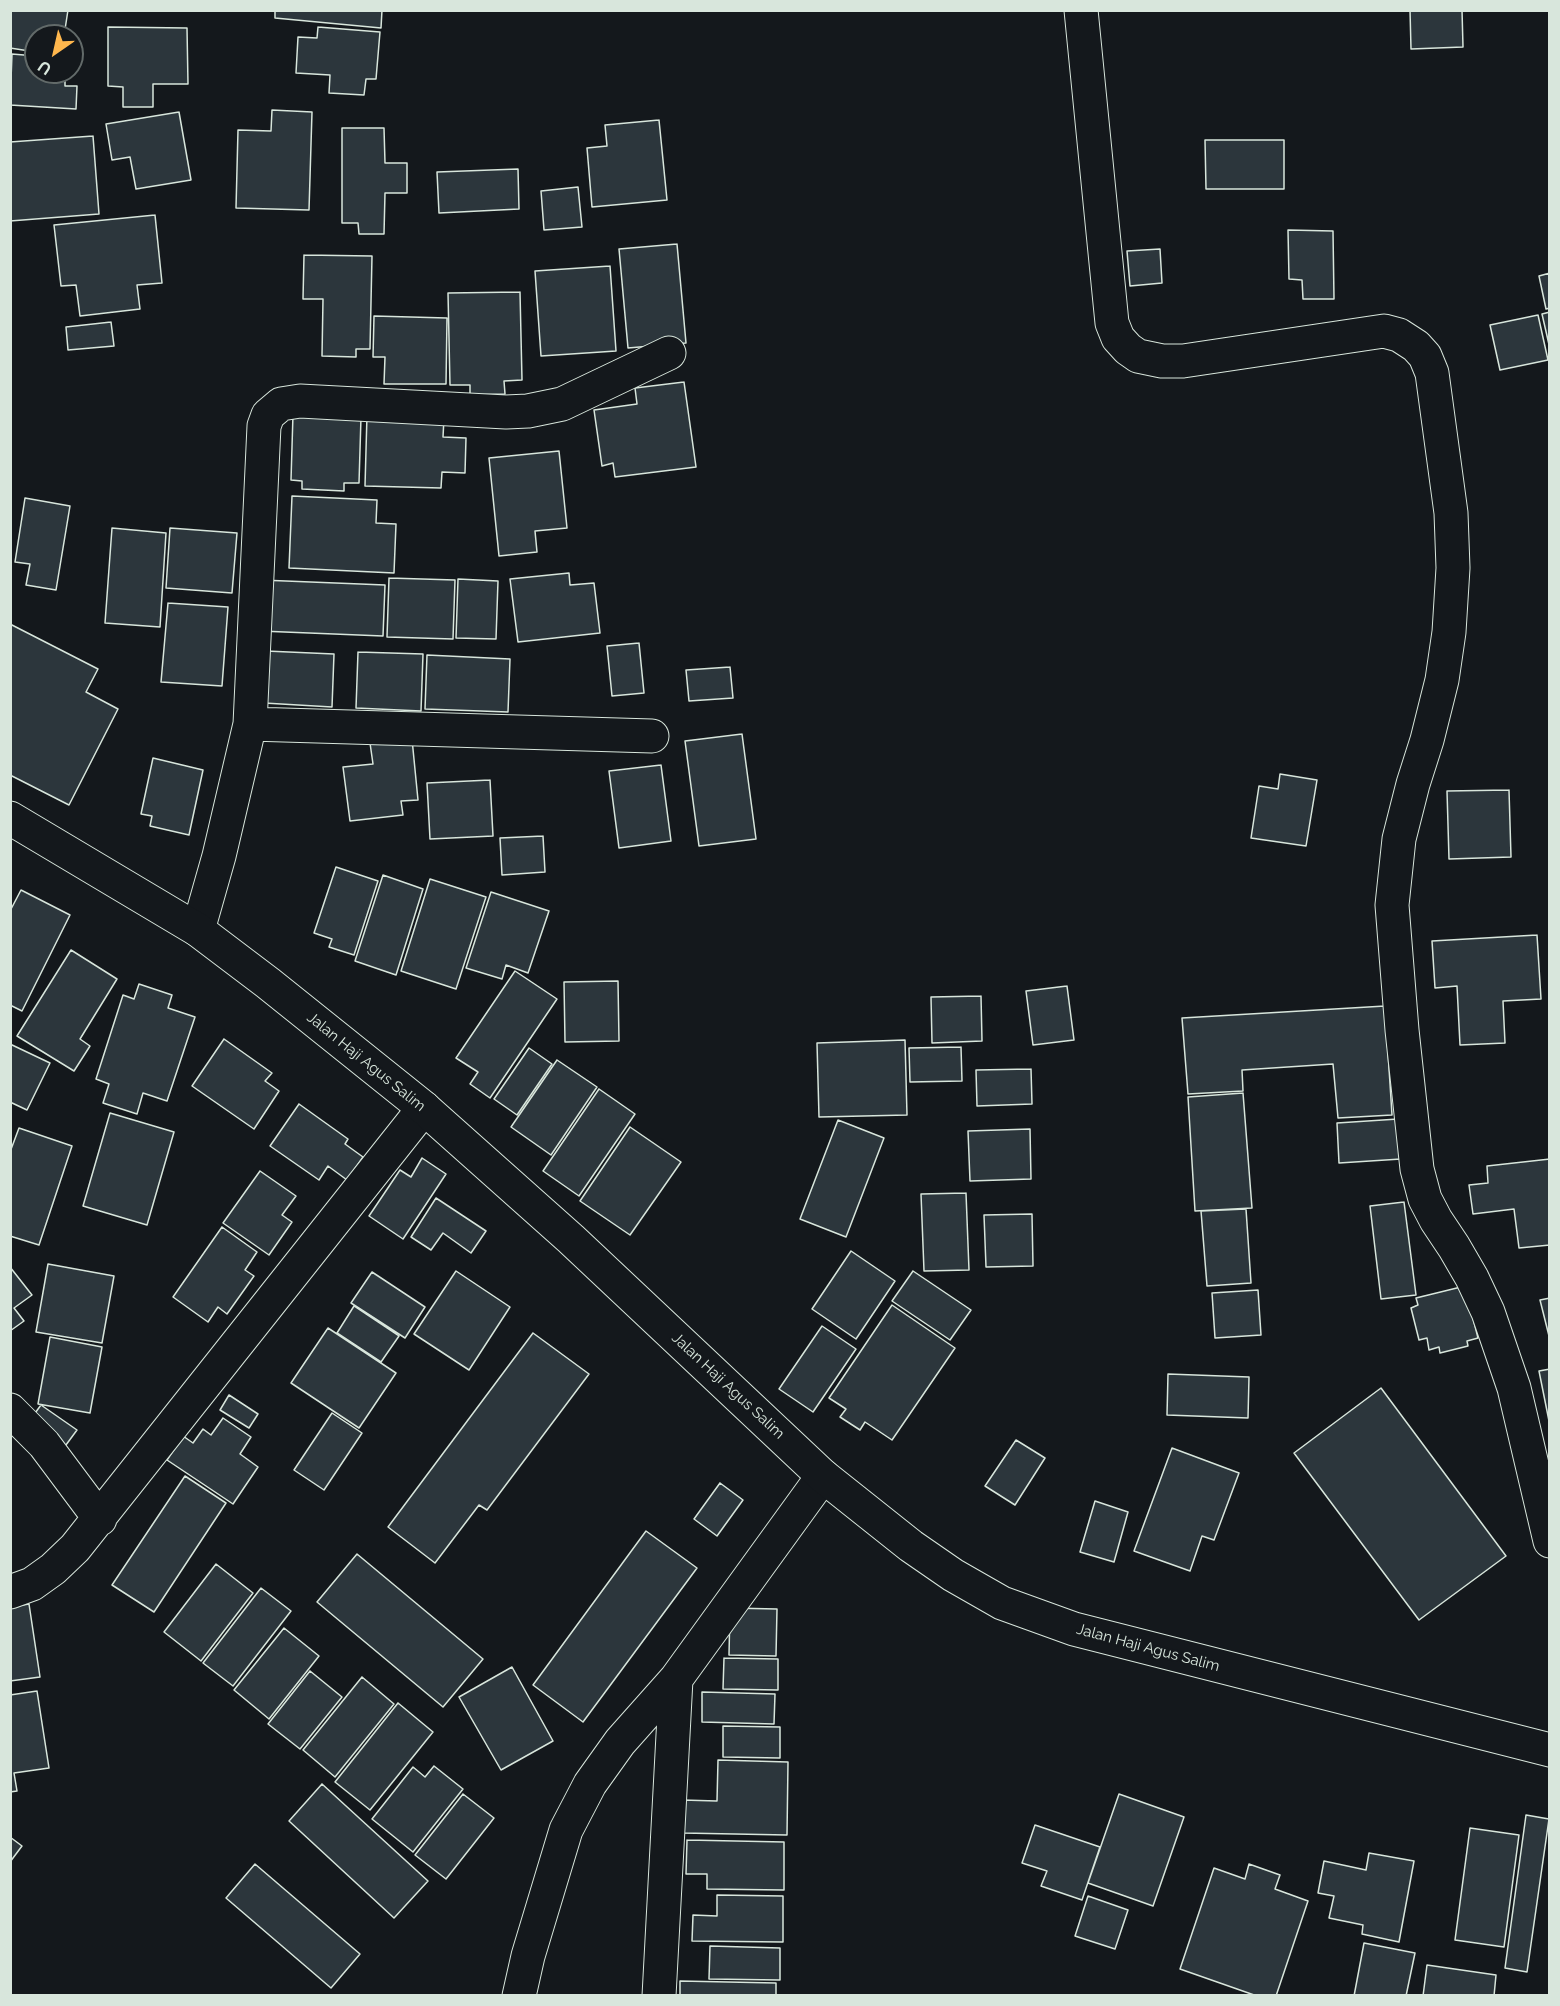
<!DOCTYPE html>
<style>
body{margin:0}
#map{position:relative;width:1560px;height:2006px;overflow:hidden;background:#14181c;font-family:Raleway,sans-serif}
canvas{display:block}
.frame{position:absolute;inset:0;border:12px solid #d8e6dc;pointer-events:none}
.north{position:absolute;left:24px;top:24px;width:60px;height:60px;box-sizing:border-box;background:#14181c;border:2px solid #626a69;border-radius:50%;rotate:214deg;font-size:16px;font-weight:700;line-height:24px;text-align:center;color:#d8e6dc}
.north::after{content:'';display:block;margin:auto;width:21px;height:27px;background:#ffb74d;clip-path:polygon(50% 0,100% 100%,50% 72%,0 100%)}
</style>
<div id="map">
<canvas width="1560" height="2006"></canvas>
<div class="frame"></div>
<div class="north">U</div>
</div>
<script>
const ctx = document.querySelector('canvas').getContext('2d');
ctx.lineJoin = 'round';
function paint(path, color) { ctx.fillStyle = color; ctx.fill(path, 'evenodd'); }
const toPath = rows => new Path2D(rows.map(r => 'M' + r).join(''));
function strokePath(path, color, width, dash) { ctx.strokeStyle = color; ctx.lineWidth = width; ctx.lineCap = dash ? 'butt' : 'round'; ctx.setLineDash(dash || []); ctx.stroke(path); }
function write(font, color, halo, rows, align = 'center') {
  ctx.font = font + ' Raleway,sans-serif'; ctx.lineWidth = 4.5; ctx.setLineDash([]); ctx.textBaseline = 'middle'; ctx.strokeStyle = halo; ctx.fillStyle = color; for (const [text, x, y, turn = 0] of rows) {
    ctx.save(); ctx.translate(x, y); ctx.rotate((+turn || 0) * Math.PI / 180); ctx.textAlign = isNaN(turn) ? turn : align; if (halo) ctx.strokeText(text, 0, 0); ctx.fillText(text, 0, 0); ctx.restore();
  }
}
const building = toPath([
 [10,10,68,10,64,36,36,36,36,52,10,48,10,10],
 [275,10,382,10,381,28,275,18,275,10],
 [1410,10,1462,10,1463,47,1411,49,1410,10],
 [108,27,187,28,188,84,153,84,153,107,123,107,123,87,108,86,108,27],
 [318,27,380,32,376,79,366,79,364,95,329,93,330,75,296,73,298,37,317,38,318,27],
 [12,54,36,56,36,72,65,72,65,86,77,86,76,109,10,105,12,54],
 [272,110,312,112,309,210,236,208,238,130,271,131,272,110],
 [179,112,191,180,136,189,130,157,112,160,106,124,179,112],
 [659,120,667,200,592,207,587,148,607,146,605,125,659,120],
 [342,128,384,128,385,163,407,163,407,193,385,193,384,234,359,234,358,223,342,223,342,128],
 [93,136,99,214,10,221,10,142,93,136],
 [1205,140,1284,140,1284,189,1206,189,1205,140],
 [518,169,519,209,439,213,437,172,518,169],
 [578,187,582,227,544,230,541,191,578,187],
 [155,215,162,283,137,285,140,309,80,316,76,285,61,286,54,225,155,215],
 [1288,230,1333,231,1334,299,1303,299,1302,280,1289,279,1288,230],
 [677,244,686,343,628,348,619,249,677,244],
 [1160,249,1162,283,1130,286,1127,251,1160,249],
 [304,255,372,256,370,349,356,349,356,357,322,356,323,299,303,299,304,255],
 [610,266,616,351,541,356,535,271,610,266],
 [1550,273,1550,308,1546,309,1539,276,1550,273],
 [520,292,522,380,504,381,505,394,470,395,470,385,450,385,448,293,520,292],
 [1550,312,1550,349,1542,314,1550,312],
 [1538,315,1548,360,1500,370,1490,325,1538,315],
 [374,316,447,318,446,384,384,384,385,357,373,357,374,316],
 [111,322,114,346,68,350,66,327,111,322],
 [684,382,696,467,615,477,613,463,602,466,594,410,637,404,635,388,684,382],
 [293,414,361,417,359,483,344,483,344,491,302,489,302,481,291,480,293,414],
 [367,415,444,418,443,437,466,438,465,473,442,472,441,488,365,486,367,415],
 [559,451,567,528,535,531,537,552,499,556,489,458,559,451],
 [292,496,377,500,376,523,396,524,394,573,289,568,292,496],
 [25,498,70,506,56,590,26,585,30,564,15,562,25,498],
 [112,528,166,533,160,627,105,623,112,528],
 [170,528,237,533,232,593,166,588,170,528],
 [569,573,570,585,594,583,600,633,518,642,510,579,569,573],
 [389,578,455,580,453,639,387,637,389,578],
 [458,579,498,581,496,639,456,638,458,579],
 [261,580,385,585,383,636,260,631,261,580],
 [168,603,228,607,222,686,161,682,168,603],
 [10,624,98,669,86,692,118,709,69,805,10,775,10,624],
 [639,643,644,693,612,696,607,646,639,643],
 [266,651,334,654,332,707,264,703,266,651],
 [358,652,423,654,421,711,356,708,358,652],
 [427,655,510,659,508,712,425,709,427,655],
 [730,667,733,698,689,701,686,670,730,667],
 [742,734,756,839,699,846,685,741,742,734],
 [412,739,418,800,401,801,403,815,350,821,343,767,373,764,370,743,412,739],
 [153,758,203,770,189,835,150,826,152,816,141,814,153,758],
 [661,765,671,841,619,848,609,771,661,765],
 [1280,774,1317,780,1306,846,1251,838,1259,786,1278,789,1280,774],
 [490,780,493,836,430,839,427,783,490,780],
 [1509,790,1511,857,1449,859,1447,791,1509,790],
 [543,836,545,872,502,875,500,838,543,836],
 [336,867,378,881,354,955,329,947,332,939,314,933,336,867],
 [383,875,423,889,396,975,355,961,383,875],
 [430,879,486,897,456,989,401,971,430,879],
 [21,890,70,915,22,1011,10,1005,10,911,21,890],
 [491,892,549,911,528,973,506,965,502,979,466,968,491,892],
 [1537,935,1541,999,1503,1001,1505,1043,1460,1045,1457,986,1435,988,1432,941,1537,935],
 [71,950,117,979,80,1039,90,1046,74,1071,17,1036,71,950],
 [515,971,557,999,490,1098,470,1084,478,1072,456,1058,515,971],
 [618,981,619,1041,565,1042,564,982,618,981],
 [139,984,172,995,168,1008,195,1017,167,1101,143,1093,137,1114,103,1103,109,1084,96,1079,123,995,134,999,139,984],
 [1067,986,1074,1040,1033,1045,1026,991,1067,986],
 [981,996,982,1041,932,1043,931,997,981,996],
 [1385,1006,1392,1115,1338,1118,1333,1064,1242,1070,1243,1091,1188,1094,1182,1018,1385,1006],
 [224,1039,272,1073,265,1081,279,1091,254,1129,192,1086,224,1039],
 [905,1040,907,1115,819,1117,817,1043,905,1040],
 [10,1044,50,1063,27,1110,10,1102,10,1044],
 [961,1047,962,1081,910,1082,909,1048,961,1047],
 [529,1048,552,1064,517,1115,494,1099,529,1048],
 [557,1060,597,1087,551,1155,511,1127,557,1060],
 [1031,1069,1032,1104,977,1106,976,1070,1031,1069],
 [599,1089,635,1114,579,1196,543,1171,599,1089],
 [1243,1093,1252,1208,1195,1211,1188,1097,1243,1093],
 [299,1104,348,1139,345,1144,363,1157,347,1180,328,1166,319,1180,270,1146,299,1104],
 [110,1113,174,1132,147,1225,83,1206,110,1113],
 [1398,1119,1401,1159,1339,1163,1337,1123,1398,1119],
 [838,1120,884,1138,846,1237,800,1219,838,1120],
 [630,1127,681,1162,630,1235,580,1201,630,1127],
 [19,1128,72,1146,39,1245,10,1236,10,1152,19,1128],
 [1030,1129,1031,1179,970,1181,968,1131,1030,1129],
 [422,1158,446,1174,403,1239,369,1216,400,1170,411,1177,422,1158],
 [1550,1159,1550,1245,1519,1248,1514,1209,1473,1214,1469,1185,1488,1183,1487,1166,1550,1159],
 [260,1171,296,1196,282,1215,292,1222,269,1255,223,1223,260,1171],
 [966,1193,969,1270,924,1271,921,1194,966,1193],
 [436,1198,486,1231,471,1253,443,1233,431,1250,411,1237,436,1198],
 [1404,1202,1416,1295,1381,1299,1370,1206,1404,1202],
 [1246,1209,1251,1283,1207,1286,1201,1211,1246,1209],
 [1032,1214,1033,1266,986,1267,984,1215,1032,1214],
 [222,1227,257,1252,245,1270,254,1276,227,1314,218,1307,208,1322,173,1297,222,1227],
 [851,1251,895,1281,856,1339,812,1309,851,1251],
 [48,1264,114,1276,102,1343,36,1332,48,1264],
 [10,1267,32,1295,14,1308,24,1321,10,1331,10,1267],
 [456,1271,510,1307,469,1370,414,1334,456,1271],
 [913,1271,971,1310,950,1340,892,1301,913,1271],
 [372,1272,425,1307,405,1338,351,1303,372,1272],
 [1465,1286,1478,1338,1467,1341,1468,1346,1440,1353,1439,1347,1429,1350,1427,1338,1419,1340,1411,1308,1418,1305,1416,1298,1465,1286],
 [1258,1290,1261,1335,1215,1338,1212,1293,1258,1290],
 [1550,1298,1550,1340,1540,1300,1550,1298],
 [892,1305,955,1348,892,1440,865,1422,860,1430,840,1417,846,1409,829,1398,892,1305],
 [354,1306,399,1336,381,1362,337,1333,354,1306],
 [822,1326,856,1349,813,1412,779,1389,822,1326],
 [328,1328,396,1373,359,1428,291,1383,328,1328],
 [533,1333,589,1374,487,1510,479,1505,435,1563,388,1527,533,1333],
 [50,1337,102,1347,90,1413,38,1404,50,1337],
 [1550,1369,1550,1421,1549,1421,1539,1371,1550,1369],
 [1168,1374,1249,1377,1248,1418,1167,1415,1168,1374],
 [1381,1388,1506,1556,1419,1620,1294,1453,1381,1388],
 [229,1395,258,1414,249,1428,220,1410,229,1395],
 [41,1405,77,1430,63,1449,27,1424,41,1405],
 [332,1413,362,1433,324,1490,294,1470,332,1413],
 [223,1418,251,1437,240,1454,258,1467,233,1504,167,1460,183,1436,193,1443,203,1429,211,1435,223,1418],
 [1016,1440,1045,1458,1015,1505,985,1486,1016,1440],
 [1172,1448,1239,1473,1214,1540,1202,1536,1190,1571,1134,1551,1172,1448],
 [185,1476,226,1503,154,1612,112,1585,185,1476],
 [720,1483,743,1500,717,1536,694,1519,720,1483],
 [1095,1501,1128,1512,1114,1562,1080,1552,1095,1501],
 [646,1531,697,1568,583,1722,533,1685,646,1531],
 [357,1554,483,1659,443,1707,317,1602,357,1554],
 [216,1564,253,1593,201,1661,164,1632,216,1564],
 [261,1588,291,1611,233,1686,203,1663,261,1588],
 [29,1604,40,1677,10,1681,10,1607,29,1604],
 [730,1608,777,1609,776,1656,729,1655,730,1608],
 [284,1628,319,1656,269,1719,234,1690,284,1628],
 [724,1658,778,1659,778,1690,723,1689,724,1658],
 [512,1667,553,1741,501,1770,459,1697,512,1667],
 [310,1671,342,1697,300,1749,268,1724,310,1671],
 [362,1677,394,1704,335,1777,303,1750,362,1677],
 [37,1691,49,1768,14,1773,17,1791,10,1792,10,1695,37,1691],
 [702,1692,775,1694,774,1724,702,1722,702,1692],
 [398,1703,433,1732,370,1810,335,1782,398,1703],
 [723,1726,780,1727,780,1758,723,1757,723,1726],
 [718,1760,788,1762,787,1835,682,1833,682,1800,717,1801,718,1760],
 [434,1766,463,1789,413,1852,372,1819,413,1767,425,1777,434,1766],
 [322,1784,428,1881,394,1918,289,1821,322,1784],
 [463,1794,494,1818,446,1879,415,1855,463,1794],
 [1119,1794,1184,1817,1153,1906,1088,1883,1119,1794],
 [1526,1815,1549,1819,1527,1972,1505,1968,1526,1815],
 [1035,1825,1100,1847,1082,1900,1041,1886,1047,1871,1022,1863,1035,1825],
 [1470,1828,1519,1835,1504,1947,1455,1940,1470,1828],
 [10,1837,22,1846,10,1862,10,1837],
 [687,1840,784,1842,784,1890,707,1889,707,1874,686,1874,687,1840],
 [1369,1853,1414,1861,1399,1942,1362,1934,1363,1925,1329,1918,1334,1896,1318,1893,1324,1861,1366,1870,1369,1853],
 [255,1864,360,1954,331,1988,226,1898,255,1864],
 [1249,1864,1280,1875,1275,1889,1308,1901,1276,1996,1257,1996,1180,1969,1214,1868,1245,1879,1249,1864],
 [717,1895,783,1896,783,1942,692,1941,693,1915,717,1916,717,1895],
 [1088,1896,1128,1910,1115,1949,1075,1936,1088,1896],
 [1364,1943,1415,1953,1406,1996,1354,1996,1364,1943],
 [710,1946,780,1948,780,1980,709,1979,710,1946],
 [1427,1965,1496,1975,1494,1996,1423,1996,1427,1965],
 [680,1981,776,1983,776,1996,680,1996,680,1981]
]);
paint(building, '#2c363c');
strokePath(building, '#d8e6dc', 1.5);
const minor = toPath([
 [1081,10,1112,323,1118,338,1128,349,1138,356,1162,361,1183,361,1384,331,1399,335,1416,346,1425,356,1432,373,1451,513,1453,568,1449,632,1442,680,1427,740,1413,784,1399,839,1392,905,1402,1030,1417,1169,1425,1199,1436,1220,1454,1247,1472,1278,1488,1312,1514,1388,1550,1541],
 [250,724,652,736],
 [198,930,219,856,250,724,264,426,268,415,281,404,300,401,506,412,528,411,562,404,669,353],
 [10,1410,44,1444,100,1519],
 [10,1592,32,1584,53,1569,75,1548,424,1108],
 [519,1996,528,1956,566,1830,590,1784,620,1742,676,1679,823,1476],
 [659,1996,676,1679]
]);
const secondary = toPath([
 [10,818,198,930,268,983,424,1108,571,1239,823,1476,911,1546,953,1575,1002,1603,1074,1629,1550,1750]
]);
strokePath(minor, '#d8e6dc', 35);
strokePath(secondary, '#d8e6dc', 35);
strokePath(minor, '#14181c', 33);
strokePath(secondary, '#14181c', 33);
write('15px', '#d8e6dc', '#14181c', [
 ["Jalan Haji Agus Salim",366,1062,39],
 ["Jalan Haji Agus Salim",728,1386,43],
 ["Jalan Haji Agus Salim",1148,1648,15]
]);
</script>
